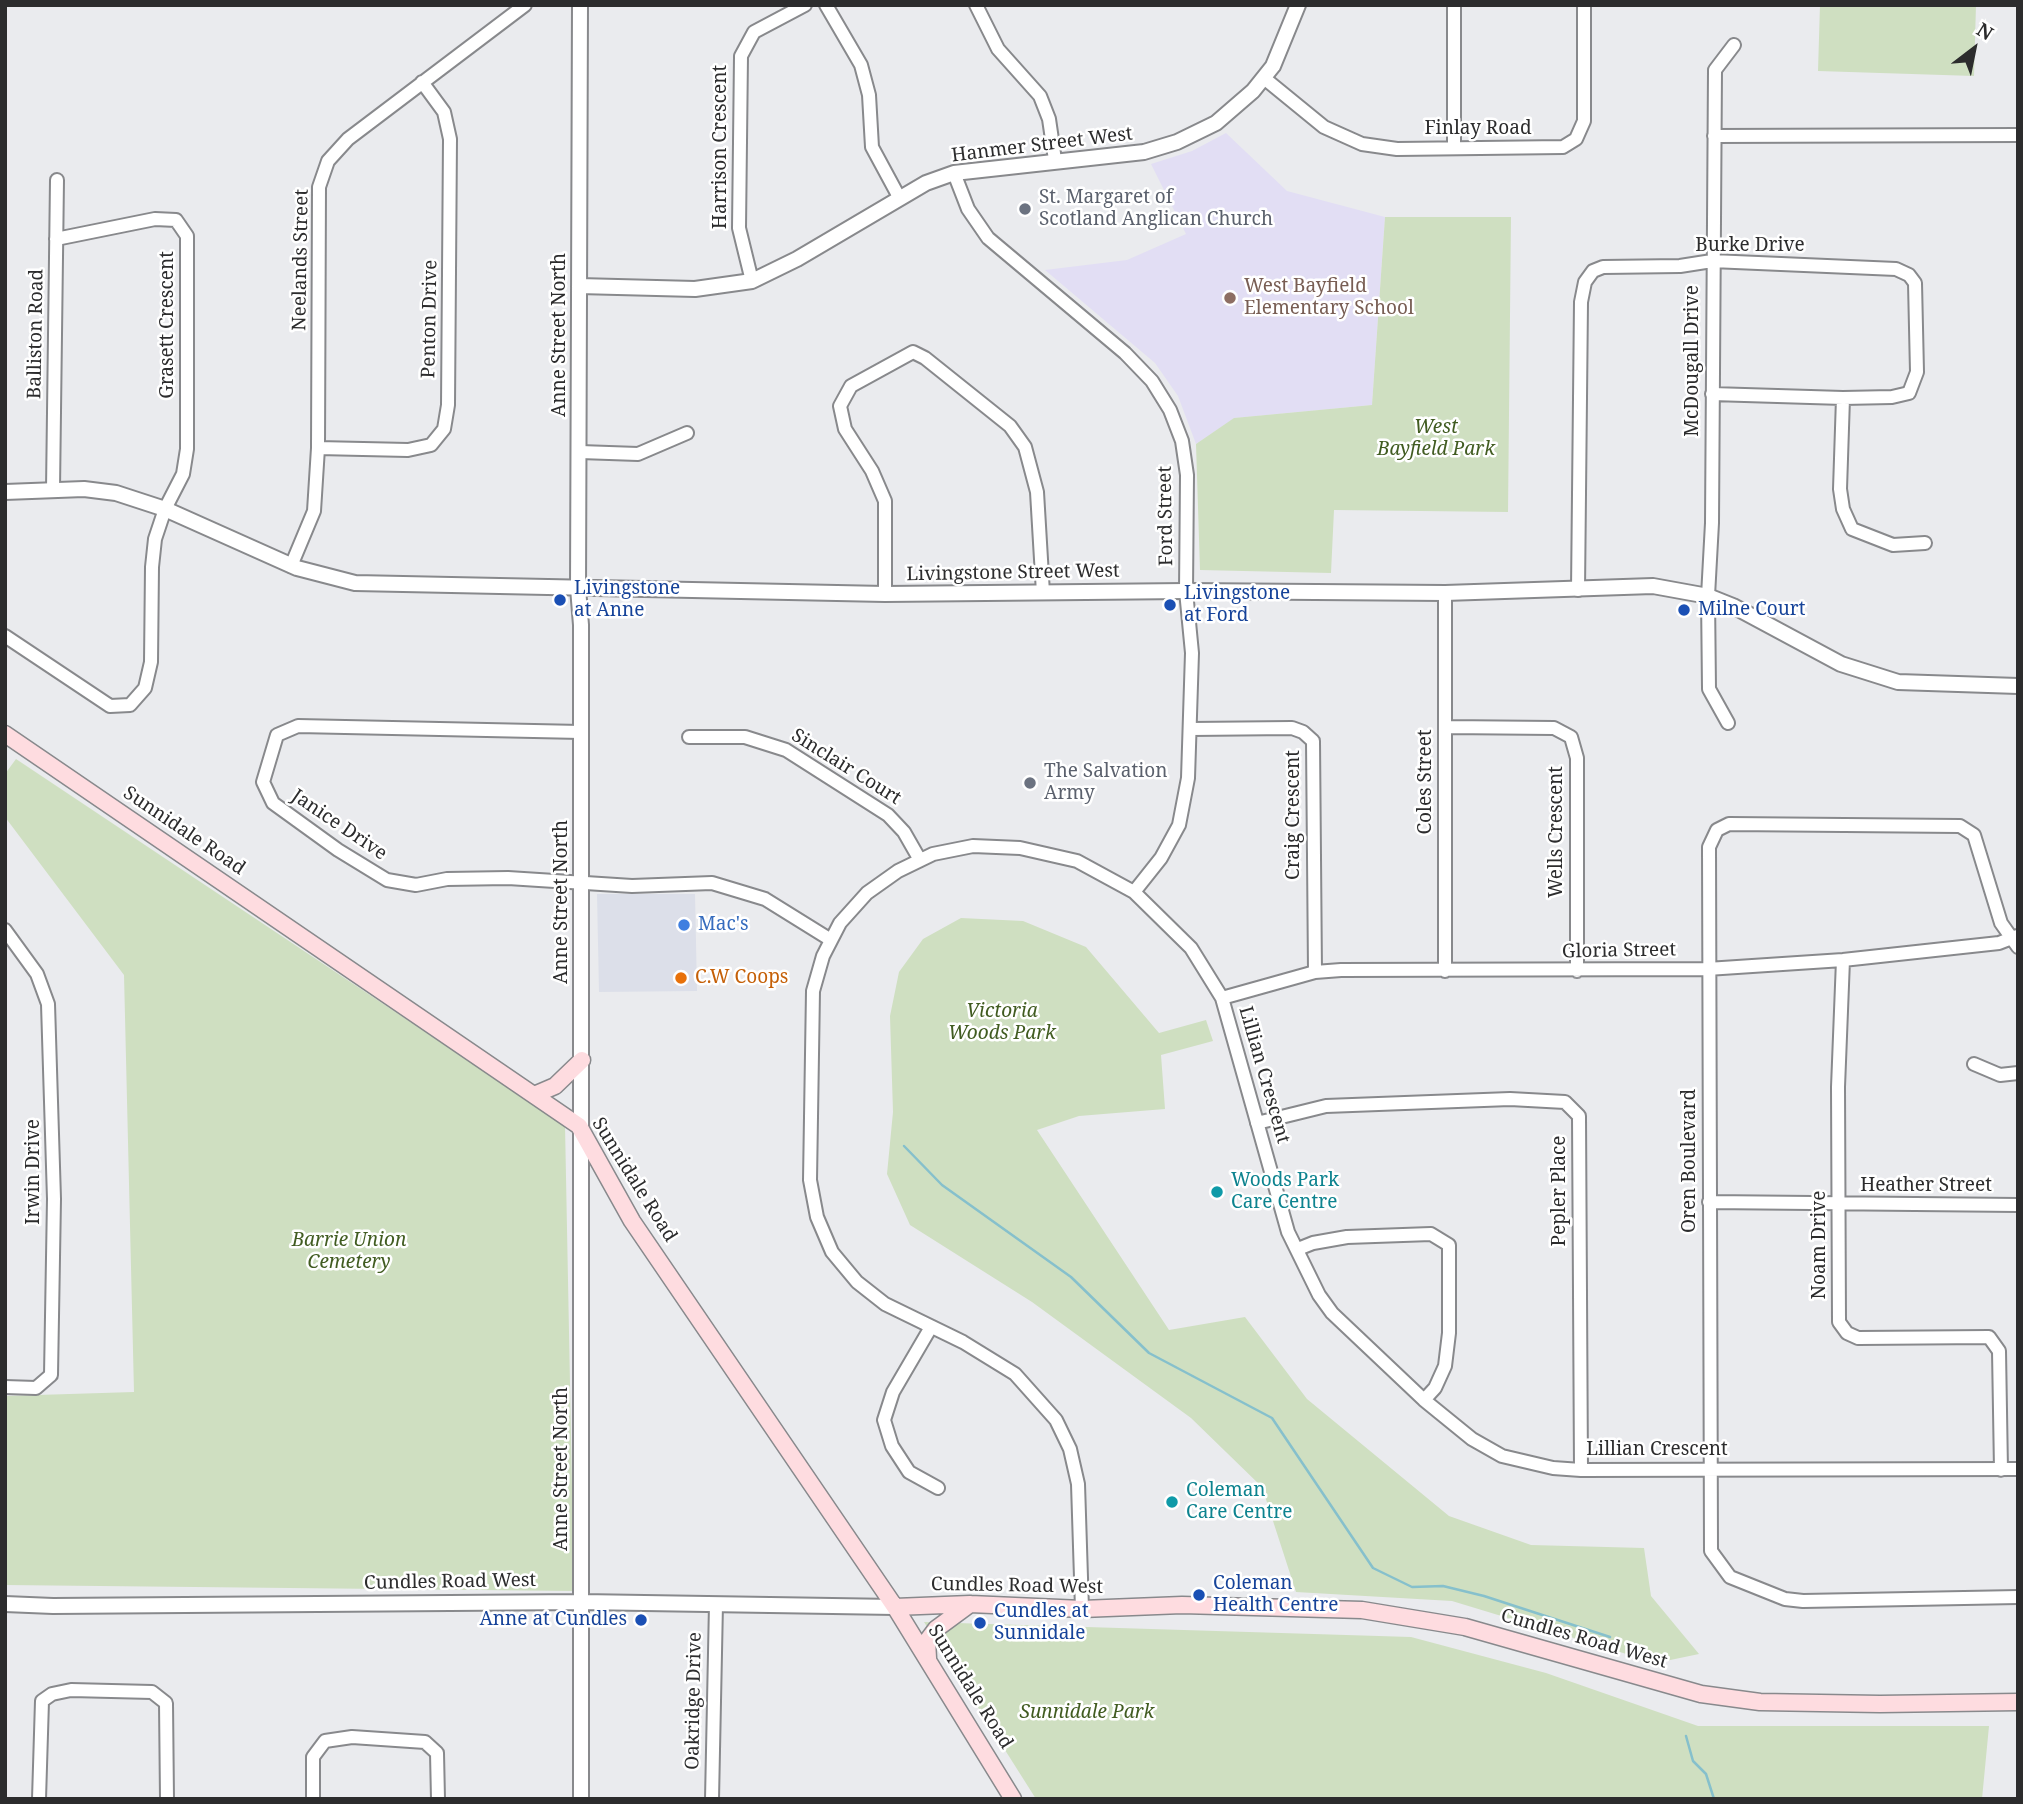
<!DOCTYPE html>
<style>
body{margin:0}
#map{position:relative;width:2023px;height:1804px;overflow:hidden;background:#eaebee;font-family:"Noto Serif",serif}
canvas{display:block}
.frame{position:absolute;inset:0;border:7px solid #2c2c2d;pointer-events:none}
.north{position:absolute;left:1939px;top:14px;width:70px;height:70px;-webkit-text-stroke:5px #fff;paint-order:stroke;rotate:32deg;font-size:19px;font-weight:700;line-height:28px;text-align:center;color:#2c2c2d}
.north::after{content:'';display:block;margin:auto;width:24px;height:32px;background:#2c2c2d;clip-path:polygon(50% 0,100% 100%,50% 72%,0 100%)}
</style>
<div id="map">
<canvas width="2023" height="1804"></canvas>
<div class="frame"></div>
<div class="north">N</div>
</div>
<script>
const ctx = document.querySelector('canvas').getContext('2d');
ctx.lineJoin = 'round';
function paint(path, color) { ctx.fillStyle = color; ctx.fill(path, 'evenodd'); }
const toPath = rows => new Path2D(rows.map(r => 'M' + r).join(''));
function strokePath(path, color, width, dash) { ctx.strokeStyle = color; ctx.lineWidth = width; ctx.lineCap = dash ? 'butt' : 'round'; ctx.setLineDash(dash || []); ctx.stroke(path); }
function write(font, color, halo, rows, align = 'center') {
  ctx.font = font + ' "Noto Serif",serif'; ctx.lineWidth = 5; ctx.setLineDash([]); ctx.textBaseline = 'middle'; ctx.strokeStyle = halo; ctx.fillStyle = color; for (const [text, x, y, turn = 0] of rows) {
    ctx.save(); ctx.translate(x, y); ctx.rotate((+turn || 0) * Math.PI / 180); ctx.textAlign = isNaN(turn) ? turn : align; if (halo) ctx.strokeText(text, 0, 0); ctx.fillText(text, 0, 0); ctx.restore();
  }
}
paint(toPath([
 [597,894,695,894,697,991,599,992]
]), '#dcdfe9');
paint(toPath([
 [1226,133,1287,191,1385,217,1372,405,1235,418,1196,444,1178,396,1155,363,1045,270,1127,260,1186,234,1151,164,1192,151]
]), '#e2def4');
paint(toPath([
 [1820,5,1976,5,1974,76,1818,71],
 [1385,217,1511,217,1508,512,1334,510,1331,573,1200,570,1196,444,1234,418,1372,405],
 [16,759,565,1125,574,1591,5,1585,5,1396,134,1392,124,975,5,817,5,774],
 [961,918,1023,921,1086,947,1159,1033,1206,1020,1213,1041,1161,1055,1165,1109,1079,1116,1037,1130,1169,1330,1245,1317,1307,1399,1449,1516,1531,1545,1644,1548,1651,1596,1699,1654,1656,1663,1452,1601,1296,1592,1262,1487,1191,1418,1032,1302,910,1225,887,1174,893,1112,890,1016,899,972,923,939],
 [924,1622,1411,1637,1546,1673,1698,1726,1989,1726,1982,1799,1036,1799]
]), '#cfdfc1');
strokePath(toPath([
 [904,1146,942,1185,1071,1277,1149,1353,1272,1418,1373,1568,1412,1587,1443,1586,1484,1596,1610,1637],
 [1686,1736,1693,1761,1706,1774,1714,1799]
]), '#86c0cc', 2.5);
const minor = toPath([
 [826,5,861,65,869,95,872,147,899,197],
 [976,5,998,49,1040,96,1049,119,1055,160],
 [1454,5,1454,148],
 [1264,78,1324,127,1362,144,1397,149,1563,147,1576,139,1584,121,1584,5],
 [1714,136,2018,135],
 [954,173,968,209,988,238,1125,353,1152,381,1170,410,1182,441,1187,475,1186,591,1192,653,1188,778,1179,825,1161,858,1134,892],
 [752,281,739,228,741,56,754,32,805,5],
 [1843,398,1840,489,1843,509,1852,529,1893,545,1925,543],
 [318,448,408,450,431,445,444,429,448,405,450,139,444,112,422,82],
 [580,452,638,454,687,433],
 [53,489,57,180],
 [291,566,314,511,318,448,319,187,328,161,348,139,525,5],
 [1578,590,1581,302,1585,282,1593,271,1603,267,1680,266,1712,261,1896,269,1909,275,1915,283,1917,372,1909,393,1892,397,1843,398,1712,394],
 [885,594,885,501,872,471,845,429,840,406,851,386,913,352,925,358,1010,426,1025,447,1037,492,1043,593],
 [5,636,110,706,130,705,145,688,151,662,152,567,155,539,165,509,183,474,187,449,187,236,176,220,155,219,56,239],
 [1728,723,1709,689,1708,596,1712,523,1715,70,1734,45],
 [1446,727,1554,728,1571,737,1577,758,1577,971],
 [1191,729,1292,728,1303,732,1313,741,1315,972],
 [581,732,298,726,277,735,263,782,273,803,338,850,387,880,416,885,447,879,508,878,632,886,712,883,765,899,831,940],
 [689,737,745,737,786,750,888,815,904,832,920,860],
 [5,930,37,974,48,1004,54,1199,51,1375,36,1388,5,1387],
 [2018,947,2001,923,1974,835,1960,826,1729,824,1717,830,1709,847,1711,1551,1730,1577,1785,1599,1803,1601,2018,1597],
 [1843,960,1838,1087,1839,1322,1847,1333,1858,1338,1989,1337,1999,1351,2001,1470],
 [1445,971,1445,593],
 [1222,998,1315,972,1341,970,1707,969,1843,960,1999,943,2017,936],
 [1974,1064,2000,1075,2018,1073],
 [1257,1123,1326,1106,1510,1099,1565,1102,1579,1116,1581,1470],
 [1709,1202,2018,1205],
 [1298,1249,1313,1243,1347,1237,1431,1234,1449,1245,1449,1333,1445,1366,1435,1388,1424,1400],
 [931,1327,893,1392,884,1420,892,1446,909,1472,938,1488],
 [1082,1609,1078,1484,1070,1449,1056,1420,1015,1374,963,1342,885,1304,857,1282,832,1252,817,1217,810,1180,813,991,823,956,840,923,867,893,898,871,933,854,973,846,1020,848,1077,861,1134,892,1191,948,1222,998,1288,1232,1319,1295,1332,1313,1424,1400,1472,1439,1502,1456,1553,1468,1581,1470,2018,1469],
 [39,1799,42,1701,52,1694,71,1690,152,1692,166,1703,167,1799],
 [313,1799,313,1757,325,1741,352,1737,425,1742,437,1753,438,1799],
 [712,1799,716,1604]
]);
const tertiary = toPath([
 [580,5,578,588,581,625,581,1799],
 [579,286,695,289,752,281,797,259,926,183,954,173,1144,152,1177,142,1216,123,1253,91,1273,66,1298,5],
 [5,492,84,489,116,493,165,509,297,568,355,583,885,594,1186,591,1445,593,1653,586,1708,596,1733,606,1841,664,1898,682,2018,686],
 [5,1604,53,1606,582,1602,895,1607]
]);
const secondary = toPath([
 [5,734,579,1126,632,1221,895,1607,1013,1799],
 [534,1095,555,1086,582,1060],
 [895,1607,970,1604,1082,1609,1182,1605,1362,1610,1465,1627,1701,1694,1760,1702,1880,1704,2018,1702],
 [928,1658,927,1641,936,1629,970,1604]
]);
strokePath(minor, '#88898c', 16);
strokePath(tertiary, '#88898c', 18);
strokePath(secondary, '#88898c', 19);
strokePath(minor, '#fff', 12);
strokePath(tertiary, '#fff', 14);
strokePath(secondary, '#fedce0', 16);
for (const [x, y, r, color] of [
 [1025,209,7,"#6b7280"],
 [1230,298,7,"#8d6e63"],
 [560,600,7,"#1a4fb4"],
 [1170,605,7,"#1a4fb4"],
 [1684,610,7,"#1a4fb4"],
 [1030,783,7,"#6b7280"],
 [684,925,7,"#3f7fe0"],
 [681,978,7,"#e8710a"],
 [1217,1192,7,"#0f9aa8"],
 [1172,1502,7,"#0f9aa8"],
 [1199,1595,7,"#1a4fb4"],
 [641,1620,7,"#1a4fb4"],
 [980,1623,7,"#1a4fb4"]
]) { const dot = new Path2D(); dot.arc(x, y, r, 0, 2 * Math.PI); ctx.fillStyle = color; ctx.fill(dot); strokePath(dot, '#fff', 2.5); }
write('19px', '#2c2c2d', '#fff', [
 ["Finlay Road",1478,129],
 ["Hanmer Street West",1042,145,-7],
 ["Harrison Crescent",721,147,-90],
 ["Burke Drive",1750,246],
 ["Neelands Street",301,260,-89],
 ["Penton Drive",430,319,-89],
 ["Grasett Crescent",168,325,-90],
 ["Balliston Road",36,334,-89],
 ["Anne Street North",560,335,-90],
 ["McDougall Drive",1693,361,-90],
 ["Ford Street",1166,516,-91],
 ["Livingstone Street West",1013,573,-1],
 ["Sinclair Court",846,767,32],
 ["Coles Street",1426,782,-90],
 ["Craig Crescent",1294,815,-90],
 ["Janice Drive",339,825,34],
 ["Sunnidale Road",184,831,34],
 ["Wells Crescent",1557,832,-90],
 ["Anne Street North",562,902,-90],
 ["Gloria Street",1619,951,-1],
 ["Lillian Crescent",1264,1075,74],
 ["Oren Boulevard",1690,1161,-90],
 ["Irwin Drive",34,1172,-90],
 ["Sunnidale Road",634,1180,58],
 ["Heather Street",1926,1186],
 ["Pepler Place",1560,1191,-90],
 ["Noam Drive",1820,1245,-90],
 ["Lillian Crescent",1657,1450],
 ["Anne Street North",562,1469,-90],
 ["Cundles Road West",450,1582,-1],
 ["Cundles Road West",1017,1586,1],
 ["Cundles Road West",1584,1639,16],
 ["Sunnidale Road",970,1687,58],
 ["Oakridge Drive",694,1701,-89]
]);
write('19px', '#5b616d', '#fff', [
 ["St. Margaret of",1039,198],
 ["Scotland Anglican Church",1039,220],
 ["The Salvation",1044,772],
 ["Army",1044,794]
], 'left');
write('19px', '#785e54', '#fff', [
 ["West Bayfield",1244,287],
 ["Elementary School",1244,309]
], 'left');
write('italic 19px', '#415c21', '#fff', [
 ["West",1436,428],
 ["Bayfield Park",1436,450],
 ["Victoria",1002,1012],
 ["Woods Park",1002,1034],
 ["Barrie Union",349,1241],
 ["Cemetery",349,1263],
 ["Sunnidale Park",1087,1713]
]);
write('19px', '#164399', '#fff', [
 ["Livingstone",574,589],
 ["at Anne",574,611],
 ["Livingstone",1184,594],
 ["at Ford",1184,616],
 ["Milne Court",1698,610],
 ["Coleman",1213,1584],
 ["Health Centre",1213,1606],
 ["Cundles at",994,1612],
 ["Sunnidale",994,1634],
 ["Anne at Cundles",627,1620,"right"]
], 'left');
write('19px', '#366cbe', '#fff', [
 ["Mac's",698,925]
], 'left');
write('19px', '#c56008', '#fff', [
 ["C.W Coops",695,978]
], 'left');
write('19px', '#0d838f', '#fff', [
 ["Woods Park",1231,1181],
 ["Care Centre",1231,1203],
 ["Coleman",1186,1491],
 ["Care Centre",1186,1513]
], 'left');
</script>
